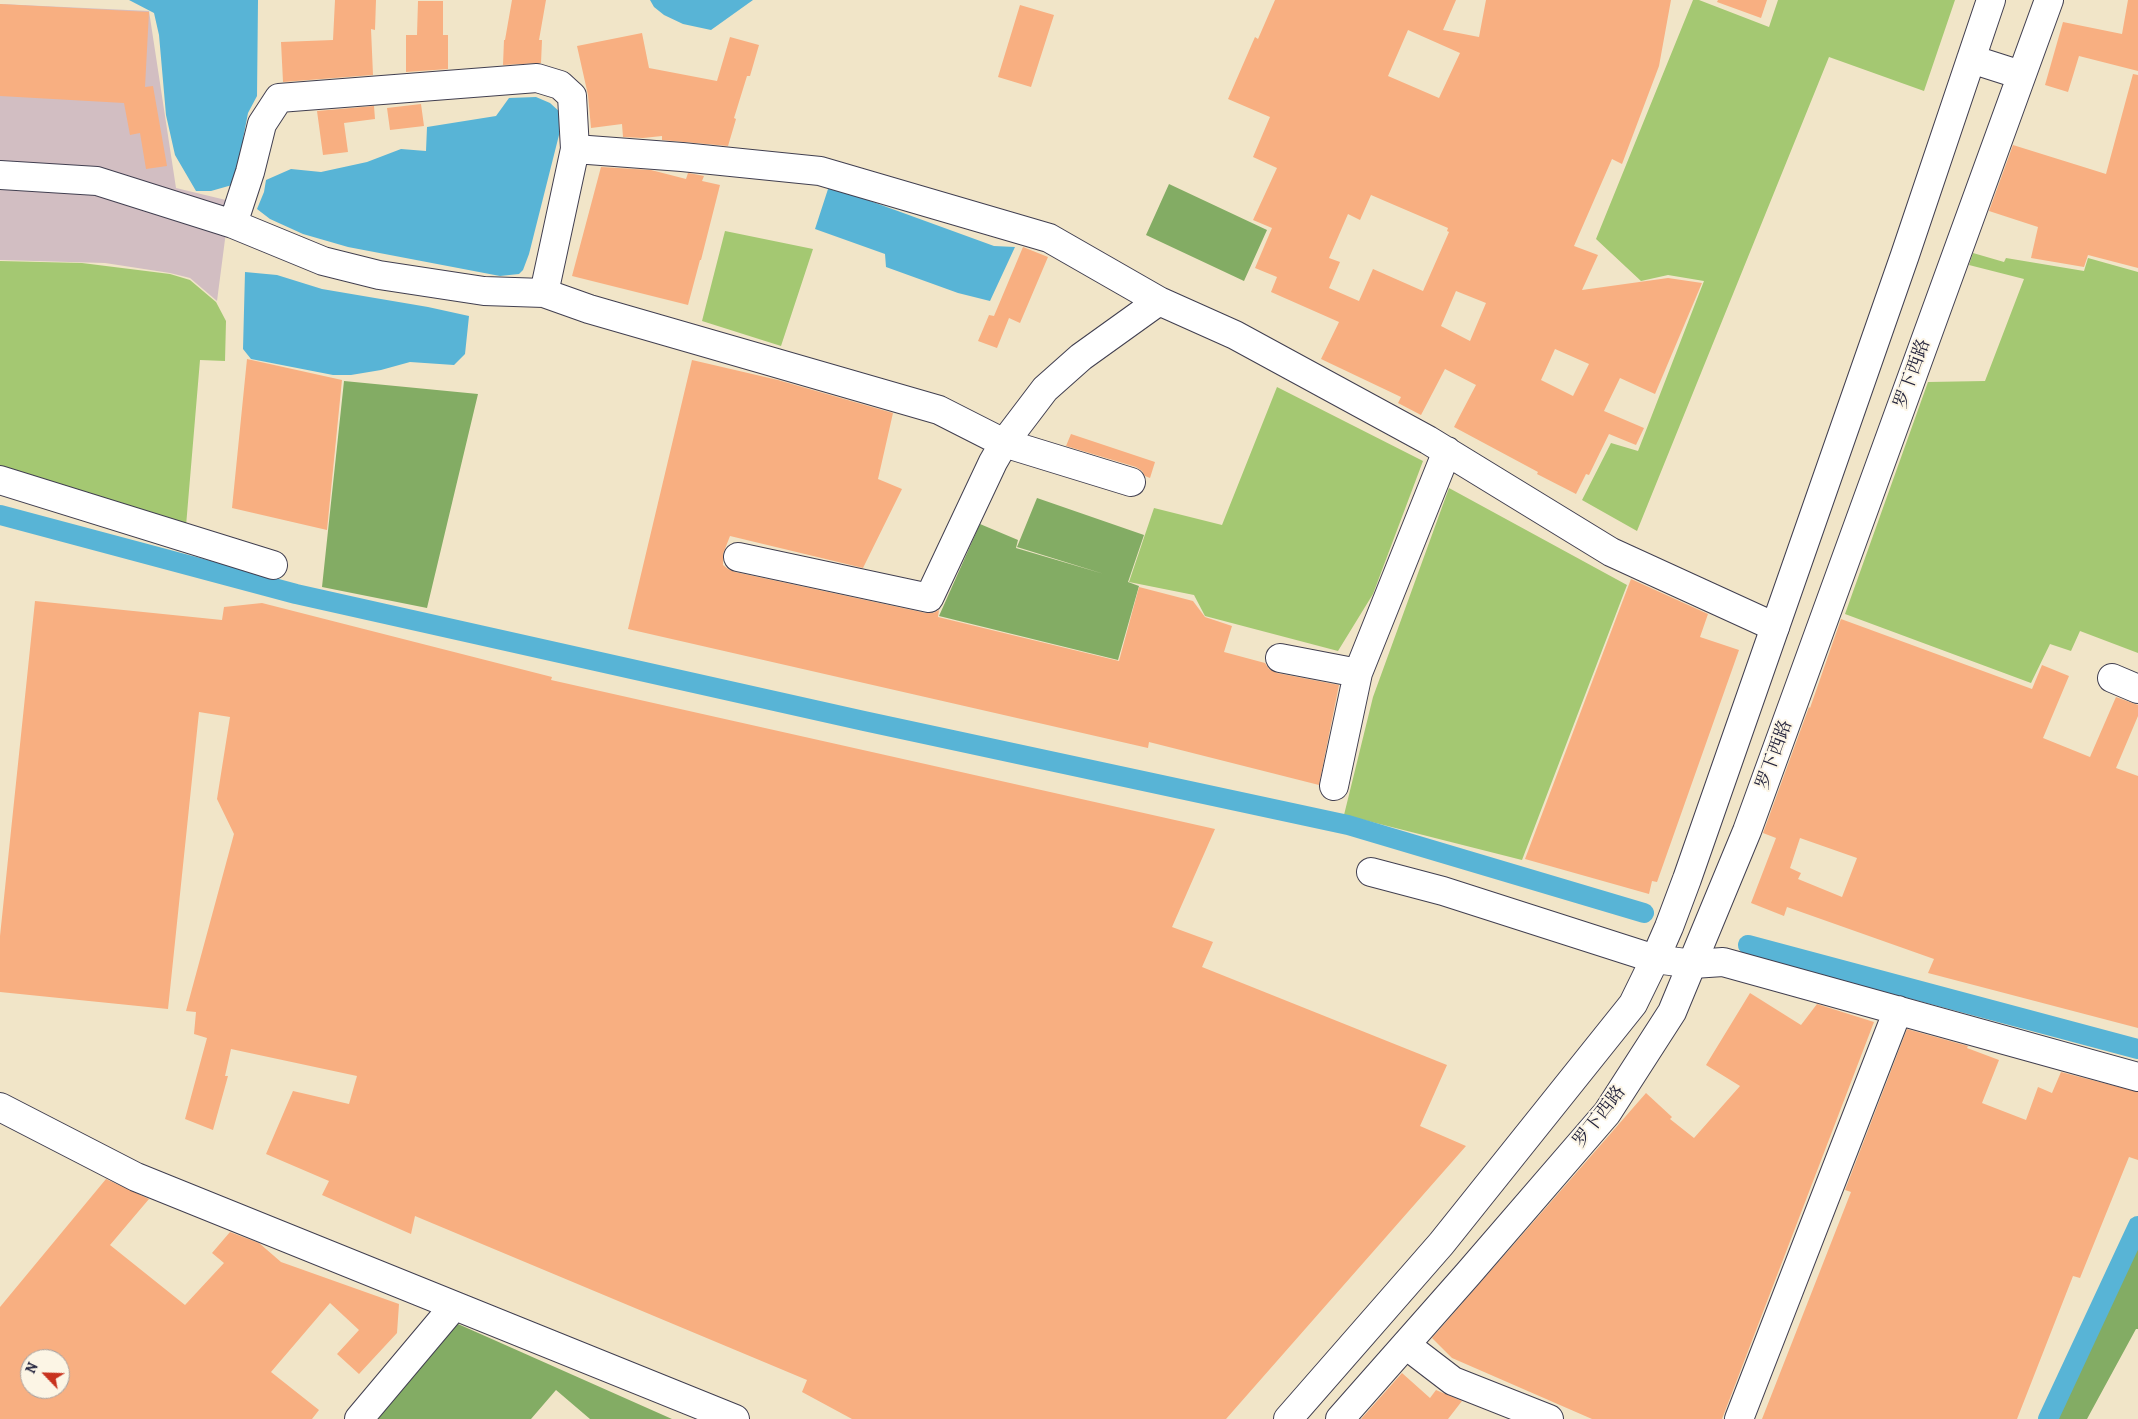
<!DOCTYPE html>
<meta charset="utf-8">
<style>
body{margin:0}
#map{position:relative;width:2138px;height:1419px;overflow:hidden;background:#f1e5c8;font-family:Alegreya,serif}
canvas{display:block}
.north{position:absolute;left:20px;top:1349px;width:50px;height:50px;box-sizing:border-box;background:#fcf5e5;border:1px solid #a5a1a1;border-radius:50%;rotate:294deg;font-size:14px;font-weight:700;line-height:20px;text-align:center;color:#22223b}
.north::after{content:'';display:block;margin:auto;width:18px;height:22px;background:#c8321e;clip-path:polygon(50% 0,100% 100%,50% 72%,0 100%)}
</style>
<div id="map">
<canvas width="2138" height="1419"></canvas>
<div class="north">N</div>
</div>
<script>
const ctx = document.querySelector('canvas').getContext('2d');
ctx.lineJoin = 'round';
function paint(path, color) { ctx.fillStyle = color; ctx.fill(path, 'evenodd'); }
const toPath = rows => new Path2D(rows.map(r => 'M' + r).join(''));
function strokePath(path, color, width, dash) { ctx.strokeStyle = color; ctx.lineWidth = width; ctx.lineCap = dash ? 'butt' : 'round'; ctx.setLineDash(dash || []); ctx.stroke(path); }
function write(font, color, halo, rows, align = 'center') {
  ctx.font = font + ' Alegreya,"Noto Serif SC",serif'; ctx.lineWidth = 4; ctx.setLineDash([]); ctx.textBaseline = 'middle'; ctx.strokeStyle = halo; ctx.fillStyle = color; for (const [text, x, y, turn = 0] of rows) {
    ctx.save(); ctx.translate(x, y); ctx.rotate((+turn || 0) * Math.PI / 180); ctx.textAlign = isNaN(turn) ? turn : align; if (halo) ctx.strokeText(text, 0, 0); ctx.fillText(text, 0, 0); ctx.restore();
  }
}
paint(toPath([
 [0,4,149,11,176,188,230,201,217,301,190,278,170,273,105,263,0,260]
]), '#d2bec2');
paint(toPath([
 [1693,0,1699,0,1769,27,1778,0,1955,0,1924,91,1829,57,1637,531,1582,500,1611,443,1638,451,1704,281,1668,275,1641,281,1596,239],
 [725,231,813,249,781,346,702,321],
 [1973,253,2004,262,2006,258,2084,271,2088,258,2138,272,2138,653,2080,631,2071,651,2050,644,2031,683,1845,614,1928,382,1985,381,2024,279,1969,265],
 [0,261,82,263,170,274,190,280,216,302,226,321,225,361,200,360,186,526,0,469],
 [1277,387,1423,461,1373,594,1338,651,1205,616,1194,595,1129,582,1154,508,1222,525],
 [1449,488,1627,585,1522,860,1344,815,1373,697]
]), '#a4c872');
paint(toPath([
 [1169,184,1267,230,1244,281,1146,235],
 [344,381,478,394,427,608,322,587],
 [1037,498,1144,535,1128,582,1139,586,1118,660,939,616,980,524,1018,540,1016,548,1104,574,1017,547],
 [2138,1247,2138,1329,2136,1329,2087,1419,2056,1419],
 [449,1320,672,1419,590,1419,556,1390,531,1419,370,1419]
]), '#83ac64');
paint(toPath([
 [129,0,258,0,257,96,248,113,243,139,243,168,232,185,211,191,196,191,175,155,166,115,159,35,154,13],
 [650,0,753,0,711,30,683,24,664,15,654,7],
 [536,97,550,103,561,113,559,135,529,254,523,270,519,274,500,276,348,247,303,234,270,219,257,209,264,192,266,180,291,169,321,172,367,162,401,149,426,151,427,127,496,116,509,98],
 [829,186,994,246,1015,247,990,301,958,293,886,267,885,254,815,229],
 [245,272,277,275,322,289,428,307,469,316,465,354,454,365,410,362,381,370,351,375,333,375,251,359,243,349]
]), '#58b4d6');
strokePath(toPath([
 [0,515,296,594,864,721,1348,825,1644,913],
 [1748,945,2138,1049],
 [2048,1419,2138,1226]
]), '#58b4d6', 20);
paint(toPath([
 [335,0,376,0,375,30,371,29,373,75,283,82,281,42,333,40],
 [512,0,546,0,539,40,542,40,541,63,503,65,504,40,505,40],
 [1275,0,1456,0,1443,30,1479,37,1486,0,1671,0,1659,66,1622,164,1612,159,1574,246,1598,255,1582,290,1668,278,1702,283,1655,394,1620,378,1604,411,1644,428,1636,445,1609,434,1589,475,1586,474,1576,494,1537,474,1538,472,1454,427,1476,385,1445,369,1421,415,1398,403,1401,397,1321,359,1339,322,1271,292,1277,277,1255,268,1272,228,1253,220,1277,168,1253,157,1270,117,1228,99,1255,37,1258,39],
 [1408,30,1460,53,1439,98,1388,76],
 [1371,195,1448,228,1447,231,1449,232,1423,291,1373,269,1359,301,1329,288,1340,262,1329,258,1348,214,1360,220],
 [1456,291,1486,303,1470,341,1441,326],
 [1555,349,1589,364,1573,396,1541,380],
 [1718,0,1767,0,1761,18,1717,2],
 [2128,0,2138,0,2138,71,2079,56,2068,92,2045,85,2063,22,2122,34],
 [418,1,443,1,443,35,448,35,448,69,406,72,406,35,417,35],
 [0,4,149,12,145,87,153,86,167,166,146,169,140,133,130,135,124,103,0,96],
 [1020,5,1054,15,1031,87,998,77],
 [642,33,649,68,717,81,730,37,759,45,750,76,747,76,734,118,736,119,728,146,662,140,662,136,643,138,623,137,622,124,591,128,588,95,577,46],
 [2133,74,2138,75,2138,268,2088,255,2084,267,2031,258,2038,227,1989,211,2013,145,2106,174],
 [421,104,424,126,390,130,387,108],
 [374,106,375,119,344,123,348,152,323,155,317,111],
 [601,167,651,170,686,179,688,173,694,174,704,176,702,181,720,185,701,260,700,260,688,305,572,276],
 [1023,247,1048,257,1020,323,1009,318,997,348,978,341,989,315,994,316],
 [247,359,342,380,327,530,232,508],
 [692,360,778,380,893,413,878,479,902,489,863,568,730,536,723,554,723,565,728,569,735,572,926,613,933,613,939,610,938,617,1119,661,1139,587,1193,601,1205,617,1232,626,1224,652,1265,663,1269,669,1277,673,1339,685,1319,785,1149,742,1148,748,628,629],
 [1071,434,1155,462,1150,478,1145,476,1142,471,1136,467,1066,446],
 [1631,579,1708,614,1700,637,1739,650,1657,882,1652,881,1649,894,1525,859],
 [35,601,222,620,224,607,262,603,552,677,551,680,1215,829,1172,927,1213,942,1202,967,1447,1065,1420,1126,1466,1146,1226,1419,852,1419,802,1392,807,1380,415,1216,411,1234,322,1195,329,1181,266,1154,293,1091,349,1104,357,1076,231,1049,225,1076,228,1076,213,1130,185,1119,207,1038,194,1034,196,1012,186,1011,234,834,217,799,230,717,199,712,168,1009,0,992,0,936],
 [1841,619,2032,689,2042,665,2069,676,2043,738,2090,757,2116,697,2138,705,2138,716,2116,768,2138,776,2138,1028,1928,973,1934,959,1787,907,1784,916,1751,903,1776,838,1763,833,1809,707,1810,708],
 [1800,838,1857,858,1842,897,1798,879,1801,873,1790,868],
 [1750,993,1801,1025,1817,1004,1874,1022,1722,1419,1592,1419,1452,1358,1432,1338,1646,1093,1672,1117,1670,1119,1694,1138,1740,1086,1706,1065],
 [1907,1029,1968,1046,1967,1048,1999,1060,1982,1103,2026,1120,2038,1087,2052,1093,2061,1072,2138,1092,2138,1160,2129,1157,2080,1278,2073,1276,2017,1419,1762,1419,1851,1192,1845,1190],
 [106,1179,149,1199,110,1245,185,1305,224,1263,212,1253,230,1232,259,1243,281,1262,399,1304,397,1333,359,1374,337,1354,359,1330,330,1303,271,1372,319,1410,312,1419,0,1419,0,1307],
 [30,1359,60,1359,60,1389,30,1389],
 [1402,1373,1430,1398,1436,1390,1462,1401,1448,1419,1361,1419]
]), '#f8af81');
const minor = toPath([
 [575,149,682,157,820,171,1049,238,1159,301],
 [0,175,97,181,233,224,250,172,262,124,279,98,537,78,560,85,572,96,575,149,544,293,589,309,939,410,1004,443,1045,389,1081,357,1159,301,1235,335,1428,440,1611,552,1775,627],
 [233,224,323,261,379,275,484,291,544,293],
 [0,480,273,565],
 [738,557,929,598,993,462,1004,443,1131,482],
 [1280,658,1358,673],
 [2112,678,2138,689],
 [1334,786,1358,673,1447,451],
 [1371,872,1443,891,1655,959,1693,964,1723,962,2138,1077],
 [0,1107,136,1177,735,1419],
 [1406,1345,1453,1381,1549,1419],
 [359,1419,454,1306],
 [1739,1419,1898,1010]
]);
const major = toPath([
 [1971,59,2021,75],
 [1288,1419,1441,1244,1633,1004,1655,959,1669,927,1687,879,1905,255,1991,0],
 [1340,1419,1468,1274,1607,1113,1672,1012,1747,831,2049,0]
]);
strokePath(minor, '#413f50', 30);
strokePath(major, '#413f50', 30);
strokePath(minor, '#fff', 28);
strokePath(major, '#fff', 28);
write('18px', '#22223b', '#fcf5e5', [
 ["罗下西路",1913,374,-70],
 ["罗下西路",1775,755,-70],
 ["罗下西路",1600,1117,-52]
]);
</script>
